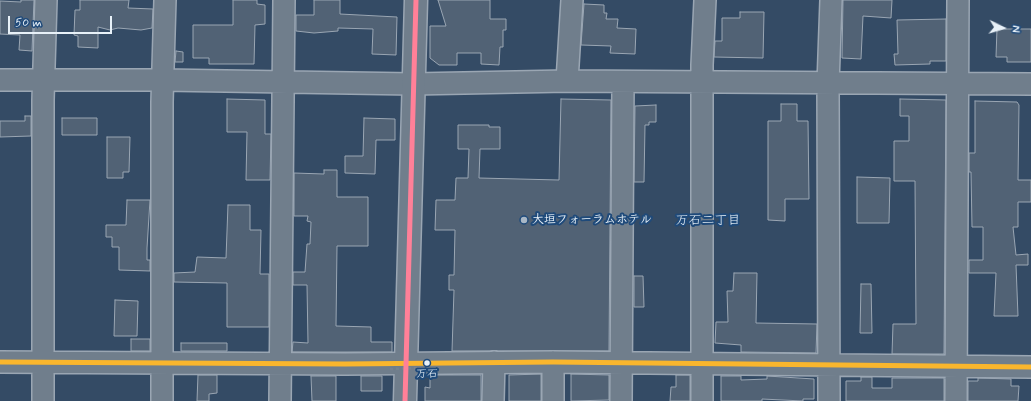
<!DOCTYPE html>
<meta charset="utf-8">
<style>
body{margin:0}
#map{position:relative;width:1031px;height:401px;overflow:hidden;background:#344b65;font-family:Mynerve,sans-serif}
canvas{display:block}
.north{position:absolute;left:983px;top:8px;width:40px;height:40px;-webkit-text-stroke:3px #1f4a7a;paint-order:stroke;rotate:95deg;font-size:11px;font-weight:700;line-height:16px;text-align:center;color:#e8f1f8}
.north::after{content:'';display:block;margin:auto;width:14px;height:18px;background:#e8f1f8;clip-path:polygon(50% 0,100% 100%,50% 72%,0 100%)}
.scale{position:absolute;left:8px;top:16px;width:104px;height:18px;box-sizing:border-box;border:2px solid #e8f1f8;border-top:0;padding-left:5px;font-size:12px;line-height:14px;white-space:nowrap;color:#e8f1f8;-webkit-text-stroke:3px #1f4a7a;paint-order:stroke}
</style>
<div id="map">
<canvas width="1031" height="401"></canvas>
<div class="north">N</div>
<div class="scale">50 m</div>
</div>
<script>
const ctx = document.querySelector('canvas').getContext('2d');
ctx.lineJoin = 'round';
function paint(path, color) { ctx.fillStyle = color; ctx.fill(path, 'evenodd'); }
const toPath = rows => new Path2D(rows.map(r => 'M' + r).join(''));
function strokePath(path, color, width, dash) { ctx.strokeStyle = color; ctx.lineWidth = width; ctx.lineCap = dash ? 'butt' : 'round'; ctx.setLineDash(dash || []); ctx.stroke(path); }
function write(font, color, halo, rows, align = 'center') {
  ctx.font = font + ' Mynerve,"Klee One",sans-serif'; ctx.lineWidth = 4; ctx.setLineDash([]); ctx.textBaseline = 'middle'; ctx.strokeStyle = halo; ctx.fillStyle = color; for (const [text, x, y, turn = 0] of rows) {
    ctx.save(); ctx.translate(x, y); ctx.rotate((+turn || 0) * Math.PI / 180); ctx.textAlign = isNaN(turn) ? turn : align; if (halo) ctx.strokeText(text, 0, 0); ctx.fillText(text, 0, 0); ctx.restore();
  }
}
const building = toPath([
 [21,0,34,0,32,51,19,50,20,35,0,34,0,1,21,2,21,0],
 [80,0,129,0,128,8,153,9,152,28,141,30,118,28,110,30,98,27,98,48,78,47,78,36,74,35,75,10,80,10,80,0],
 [233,0,257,0,257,4,265,5,265,24,255,25,254,64,209,64,209,58,193,58,193,25,233,25,233,0],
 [314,0,340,0,340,14,397,17,396,55,372,54,373,29,338,28,338,31,314,33,296,31,296,15,314,15,314,0],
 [438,0,490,0,490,19,506,19,506,30,503,30,503,47,500,47,499,65,481,64,481,53,457,53,457,65,439,65,430,58,430,26,446,26,438,0],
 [843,0,892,0,891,18,863,16,861,59,842,58,843,0],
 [584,4,604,5,604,13,607,13,606,19,618,19,617,28,636,29,635,54,610,53,611,46,581,45,584,4],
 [740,12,764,12,763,58,714,57,715,41,722,41,722,18,740,18,740,12],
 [946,19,946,61,930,61,930,64,895,65,894,54,898,54,897,20,946,19],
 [997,29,1031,29,1031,62,1007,62,1007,57,996,57,997,29],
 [176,51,183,52,183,62,175,62,176,51],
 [227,99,265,100,265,134,271,134,270,180,246,180,247,132,227,132,227,99],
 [561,99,611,100,609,351,452,351,454,290,449,290,449,275,454,275,455,230,435,230,436,200,455,200,456,178,468,178,469,149,458,149,458,125,489,125,489,127,500,127,500,149,480,149,479,178,559,180,561,99],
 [900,99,946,100,944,354,892,354,893,324,916,324,915,181,894,181,894,141,909,141,909,116,900,116,900,99],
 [975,101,1017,102,1019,105,1018,180,1031,180,1031,202,1018,202,1018,227,1013,227,1016,255,1028,254,1028,265,1016,265,1018,316,994,316,996,273,969,273,969,260,983,260,983,227,972,227,971,172,969,172,969,153,975,153,975,101],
 [781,104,797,104,797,121,808,121,809,199,785,199,785,221,768,220,768,121,781,121,781,104],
 [656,105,656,122,649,122,649,125,645,125,644,182,634,182,635,106,656,105],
 [25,116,31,116,31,136,0,137,0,121,25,121,25,116],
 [62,118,97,118,97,135,62,135,62,118],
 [364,118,395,119,395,140,376,140,375,174,345,173,345,156,363,156,364,118],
 [107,137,130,137,129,172,123,172,123,178,107,178,107,137],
 [324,170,337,170,337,197,368,197,368,246,337,246,336,326,371,327,371,342,392,342,392,352,292,352,293,342,308,343,307,285,293,285,293,272,305,272,307,244,310,244,311,222,307,221,308,216,294,216,294,173,324,174,324,170],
 [857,177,890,178,889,223,857,223,857,177],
 [127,200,150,200,147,248,147,260,150,260,150,271,119,270,119,247,112,247,112,237,106,237,106,225,126,225,127,200],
 [228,205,250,205,250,230,261,230,260,274,269,274,269,327,227,327,227,283,174,282,174,273,195,272,197,257,226,258,228,205],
 [734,273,757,273,756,323,817,324,816,353,741,352,741,345,715,343,716,322,728,322,727,291,733,291,734,273],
 [634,276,643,276,644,307,634,307,634,276],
 [861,284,871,284,872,333,860,333,861,284],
 [115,300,138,301,137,336,114,336,115,300],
 [131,339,150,339,150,351,131,351,131,339],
 [181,343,227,343,227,351,181,351,181,343],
 [541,374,541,401,509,401,509,375,541,374],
 [571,374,609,375,609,400,571,401,571,374],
 [198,375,217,375,217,393,209,394,209,401,197,401,198,375],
 [430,375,481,375,481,401,425,401,425,387,430,388,430,375],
 [676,375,690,375,690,401,670,401,671,387,676,387,676,375],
 [311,376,336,376,336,401,312,401,311,376],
 [361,376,382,376,382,391,361,391,361,376],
 [721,376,741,376,741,380,767,379,767,376,814,379,814,399,803,399,803,401,762,399,762,401,721,401,721,376],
 [861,377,872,377,872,388,892,388,892,378,944,378,944,401,846,401,846,381,861,381,861,377],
 [978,378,1011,379,1011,386,1019,386,1018,401,968,401,968,381,978,381,978,378]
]);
paint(building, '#516275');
strokePath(building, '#9aa6b3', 1);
const minor = toPath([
 [0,80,163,80,413,84,567,81,1031,84],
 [567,81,572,0],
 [0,362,345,364,553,362,1031,367],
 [43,401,43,100,46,0],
 [162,401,162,102,165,0],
 [280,401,284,0],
 [493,401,494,362],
 [553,401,553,362],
 [621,401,623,83],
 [702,401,702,65,705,0],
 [829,401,828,84,831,0],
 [956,401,958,0]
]);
const major = toPath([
 [405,401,416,0]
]);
strokePath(minor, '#9aa6b3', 24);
strokePath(major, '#9aa6b3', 25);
strokePath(minor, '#707e8c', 21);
strokePath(major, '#707e8c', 22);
strokePath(toPath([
 [390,369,421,368]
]), '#778390', 2.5, [3, 3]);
strokePath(toPath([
 [0,362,345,364,553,362,1031,367]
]), '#fab62d', 5);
strokePath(toPath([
 [405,401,416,0]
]), '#ff8098', 5);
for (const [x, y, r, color] of [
 [524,220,4,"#a9b7c5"],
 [427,363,3.5,"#e8f1f8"]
]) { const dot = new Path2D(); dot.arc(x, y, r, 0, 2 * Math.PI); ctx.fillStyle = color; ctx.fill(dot); strokePath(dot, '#1f4a7a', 1.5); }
write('11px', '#e8f1f8', '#1f4a7a', [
 ["万石",427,375]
]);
write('bold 12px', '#e8f1f8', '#1f4a7a', [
 ["大垣フォーラムホテル",532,220]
], 'left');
write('13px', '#e8f1f8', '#1f4a7a', [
 ["万石二丁目",708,221]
]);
</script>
